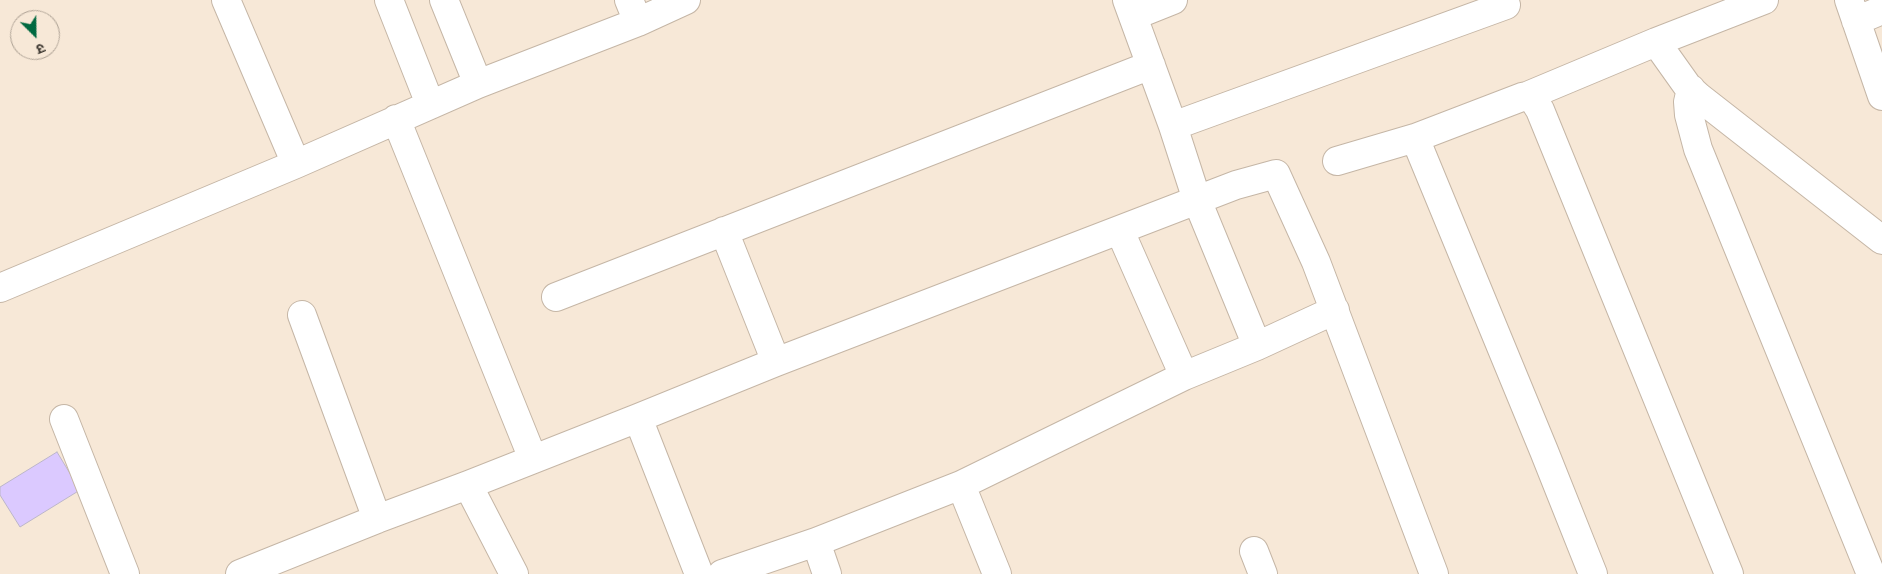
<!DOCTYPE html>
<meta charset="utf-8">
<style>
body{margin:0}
#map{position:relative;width:1882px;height:574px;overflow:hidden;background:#f7e8d7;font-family:"Zilla Slab","Noto Sans Devanagari",serif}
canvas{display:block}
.north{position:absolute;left:10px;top:10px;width:50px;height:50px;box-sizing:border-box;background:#f7e8d7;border:1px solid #aea295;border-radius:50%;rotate:157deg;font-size:14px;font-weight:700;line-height:20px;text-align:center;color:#403a33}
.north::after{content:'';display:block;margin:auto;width:18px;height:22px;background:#006940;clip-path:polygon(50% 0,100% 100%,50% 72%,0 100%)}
</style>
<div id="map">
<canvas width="1882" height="574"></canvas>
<div class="north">उ</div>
</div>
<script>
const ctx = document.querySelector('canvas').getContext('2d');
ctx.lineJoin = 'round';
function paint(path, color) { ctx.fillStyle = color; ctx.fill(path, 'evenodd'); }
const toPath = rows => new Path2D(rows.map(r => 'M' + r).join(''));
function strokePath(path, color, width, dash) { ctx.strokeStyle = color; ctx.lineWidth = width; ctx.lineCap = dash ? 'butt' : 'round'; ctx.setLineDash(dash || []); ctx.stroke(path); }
const building = toPath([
 [57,452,80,490,20,527,0,495,0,487,57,452]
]);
paint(building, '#dbc9ff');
strokePath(building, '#bcb6c9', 1);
const street = toPath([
 [226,0,296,164],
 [389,0,430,104],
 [444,0,478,84],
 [629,0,638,22],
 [1127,0,1173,126,1197,200,1257,346],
 [1849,0,1882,96],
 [1133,16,1173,0],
 [1856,21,1882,10],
 [1656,42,1688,87,1699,97,1882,240],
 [1691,89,1688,102,1689,115,1698,149,1871,574],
 [1527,96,1656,42,1764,0],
 [396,119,533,459],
 [1173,126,1506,5],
 [1415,138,1544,451,1593,574],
 [1337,161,1415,138,1522,97,1527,96,1533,99,1540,110,1729,574],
 [724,231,776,362],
 [1120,231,1184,376],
 [0,288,296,164,478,84,638,22,686,0],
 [556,297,1151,65],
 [302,315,377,519],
 [638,418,699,574],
 [64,419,125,574],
 [468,485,514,574],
 [961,485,997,574],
 [816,542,827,574],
 [1254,551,1263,574],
 [240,574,377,519,468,485,638,418,776,362,1236,185,1276,174,1316,262,1434,574],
 [722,574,816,542,961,485,1184,376,1257,346,1335,310]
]);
strokePath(street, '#c5b6a6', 30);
strokePath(street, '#fff', 28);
</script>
